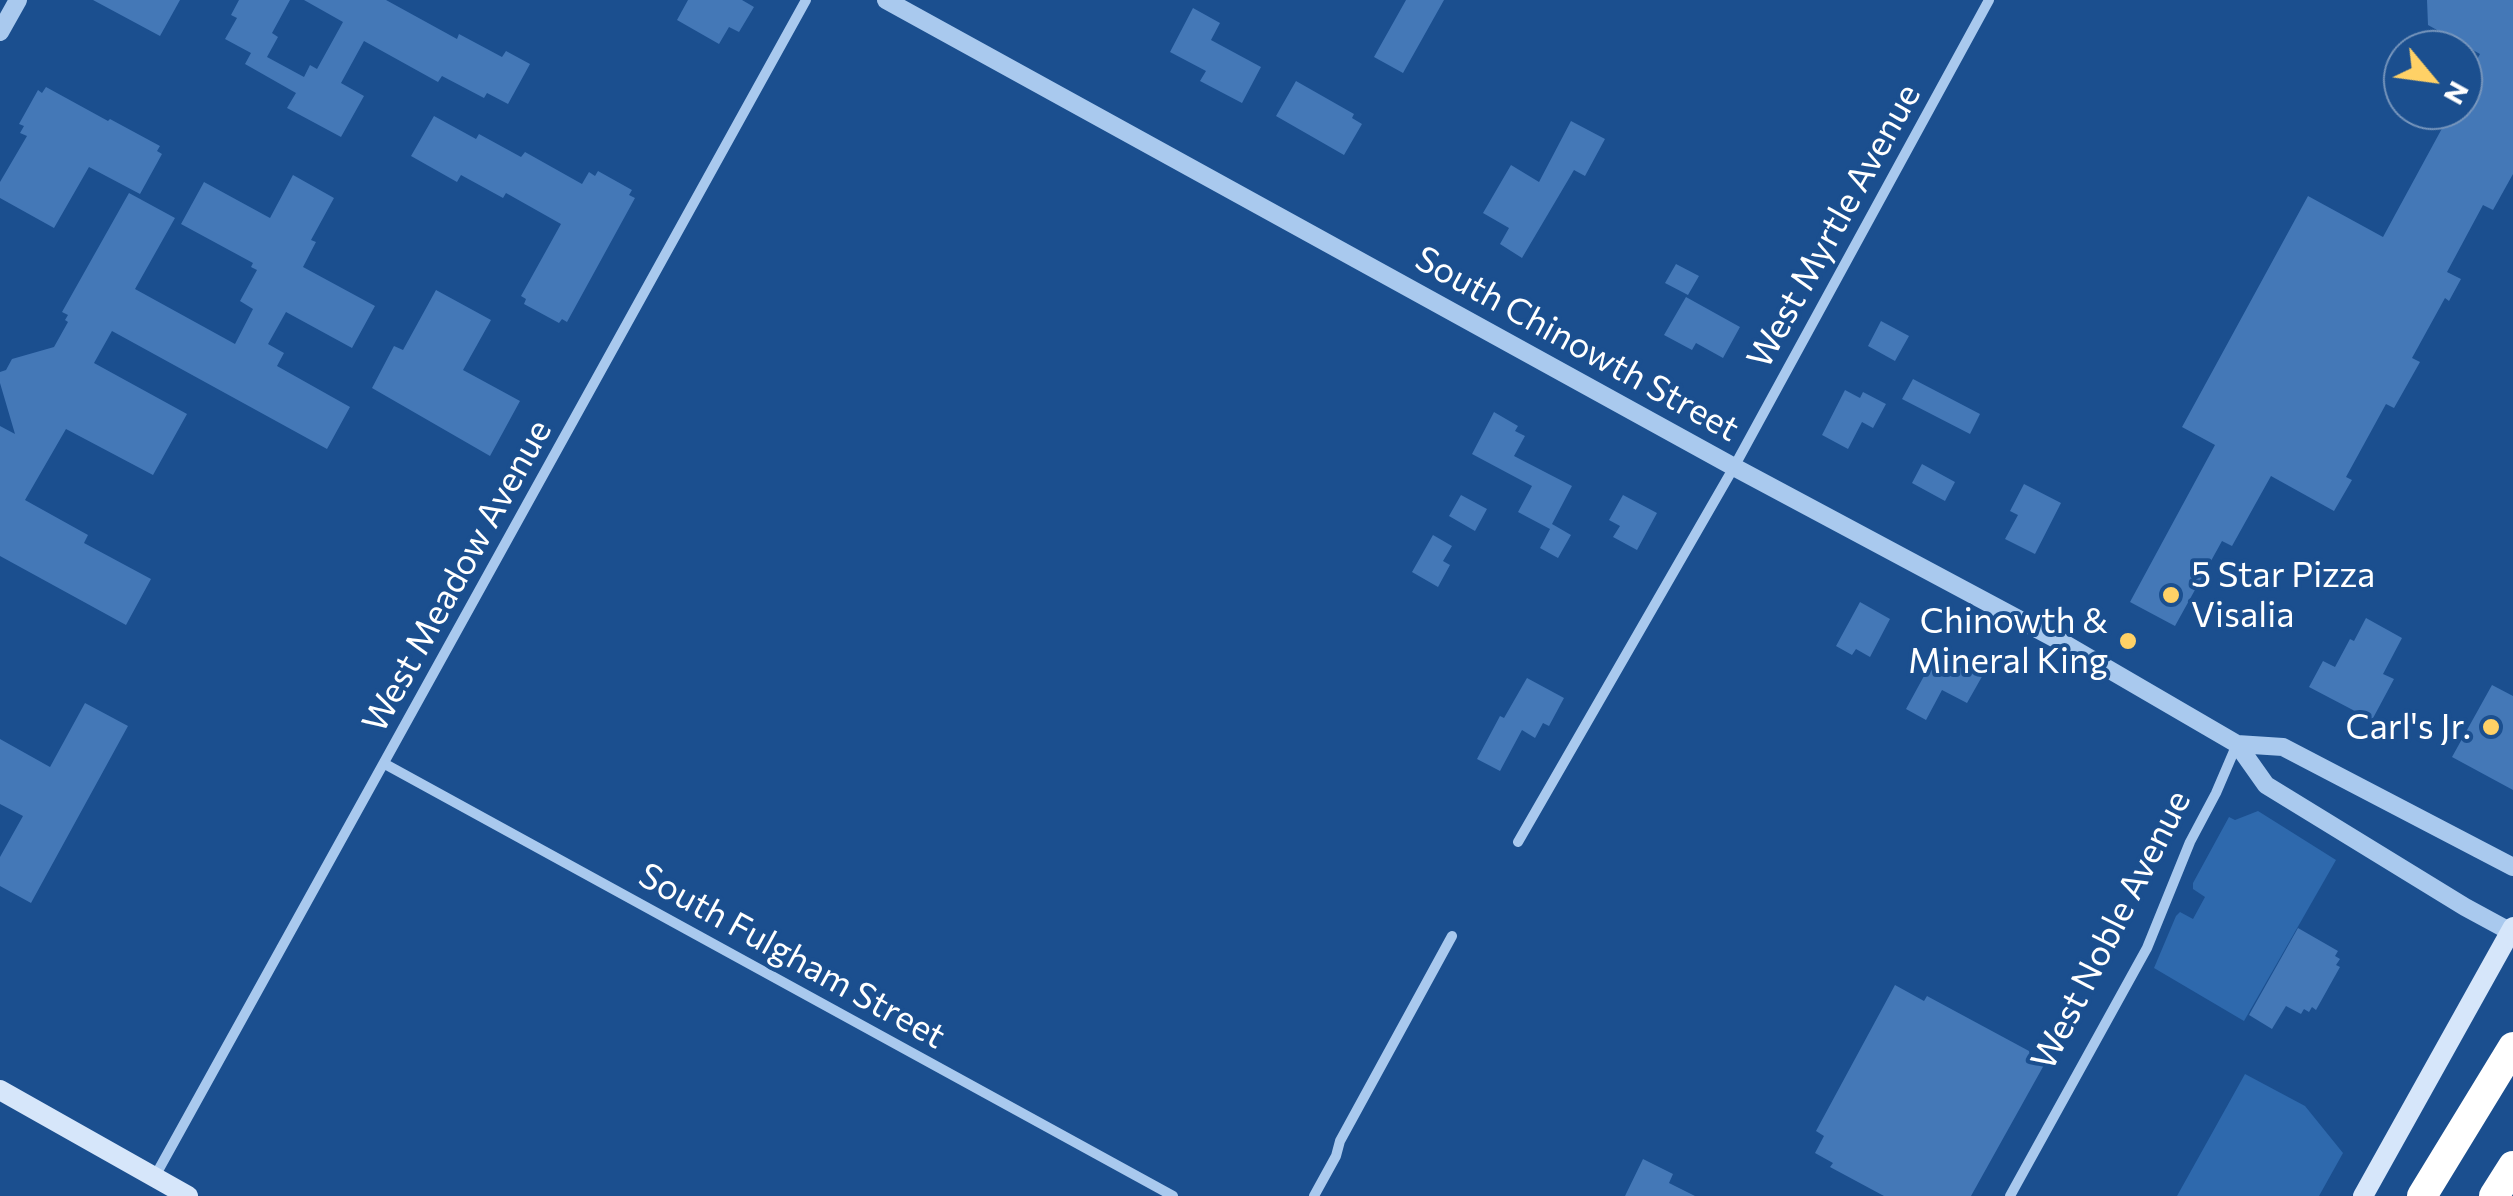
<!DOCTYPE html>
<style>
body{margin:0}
#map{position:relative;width:2513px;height:1196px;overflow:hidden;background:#1b4f8f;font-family:Commissioner,sans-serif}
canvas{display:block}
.north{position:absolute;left:2383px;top:30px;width:100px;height:100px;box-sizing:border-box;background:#1b4f8f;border:2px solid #7695bc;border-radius:50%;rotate:119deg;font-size:28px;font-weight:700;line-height:40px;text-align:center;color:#fff}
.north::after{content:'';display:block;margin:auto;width:35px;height:45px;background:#ffd166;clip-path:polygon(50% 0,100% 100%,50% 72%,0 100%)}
</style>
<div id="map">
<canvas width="2513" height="1196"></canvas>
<div class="north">N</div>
</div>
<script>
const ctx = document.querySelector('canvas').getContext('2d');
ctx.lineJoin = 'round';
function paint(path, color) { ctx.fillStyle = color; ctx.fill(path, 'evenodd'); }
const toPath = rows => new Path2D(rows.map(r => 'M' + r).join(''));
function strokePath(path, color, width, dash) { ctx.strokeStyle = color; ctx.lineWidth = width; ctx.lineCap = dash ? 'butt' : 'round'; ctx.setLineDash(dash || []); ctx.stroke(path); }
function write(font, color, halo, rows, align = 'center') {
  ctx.font = font + ' Commissioner,sans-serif'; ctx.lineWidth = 8; ctx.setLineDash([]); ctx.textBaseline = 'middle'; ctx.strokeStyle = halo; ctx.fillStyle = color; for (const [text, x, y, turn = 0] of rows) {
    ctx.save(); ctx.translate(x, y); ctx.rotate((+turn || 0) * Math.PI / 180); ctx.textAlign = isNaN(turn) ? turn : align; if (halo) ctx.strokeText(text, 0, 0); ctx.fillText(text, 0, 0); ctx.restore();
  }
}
paint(toPath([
 [2258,811,2336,860,2244,1021,2154,968,2176,916,2180,912,2193,919,2205,897,2193,889,2193,883,2229,817,2235,820],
 [2245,1074,2305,1106,2343,1153,2319,1196,2177,1196]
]), '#2e69ad');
paint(toPath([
 [93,0,180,0,160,36],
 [239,0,290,0,272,33,278,37,267,57,304,77,310,65,317,69,343,22,304,0,386,0,457,39,459,34,502,57,506,51,530,64,508,104,487,93,484,98,442,76,438,82,364,41,341,83,364,96,341,137,287,108,296,93,245,64,251,53,225,39,237,18,231,15],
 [688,0,742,0,754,7,739,32,729,27,719,44,677,20],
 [1406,0,1444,0,1403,73,1374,57],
 [2427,0,2513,0,2513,174,2493,210,2483,205,2447,272,2461,279,2449,301,2445,298,2412,358,2420,362,2394,408,2386,404,2346,477,2352,480,2334,511,2271,476,2232,546,2222,541,2175,626,2130,602,2215,445,2182,427,2308,196,2383,237,2452,110,2463,110,2463,84,2480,54,2428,25],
 [1193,8,1220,23,1211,40,1261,67,1242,103,1200,81,1206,71,1170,52],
 [1296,81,1354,114,1352,118,1362,124,1344,155,1276,116],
 [46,87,108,121,110,119,160,146,157,151,162,154,140,194,89,167,54,228,0,198,0,182,27,136,20,133,24,126,19,124,38,90,42,93],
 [434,116,476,139,479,134,521,157,525,152,582,184,589,172,595,176,598,171,632,190,629,195,635,198,567,322,562,319,559,323,524,304,526,299,521,296,561,224,506,193,503,198,461,175,457,182,411,156],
 [1571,121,1605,139,1585,176,1574,170,1522,258,1500,244,1509,228,1483,213,1511,165,1539,182],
 [293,175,334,198,311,240,316,242,303,267,375,306,352,348,286,312,268,344,284,353,277,366,350,407,327,449,112,331,94,363,187,414,153,475,66,429,25,500,88,535,84,543,151,579,126,625,0,556,0,426,15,434,0,383,0,372,6,370,12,359,54,347,68,322,65,320,68,315,62,312,129,193,175,218,135,289,235,344,253,309,240,301,257,270,251,267,253,263,181,224,204,182,270,218],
 [1676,264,1699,276,1688,295,1665,283],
 [436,290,491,320,463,370,520,401,490,456,372,388,394,346,403,350],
 [1686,297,1740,327,1723,358,1696,343,1692,350,1664,335],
 [1881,321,1909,336,1895,361,1868,346],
 [1913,379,1980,414,1970,434,1902,399],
 [1845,390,1860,398,1863,392,1886,404,1873,428,1862,422,1848,449,1822,435],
 [1494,412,1518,426,1515,431,1525,436,1514,456,1572,486,1552,524,1571,535,1558,558,1540,548,1550,529,1518,512,1532,486,1472,454],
 [1922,464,1955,482,1945,501,1912,483],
 [2024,484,2061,503,2035,554,2005,539,2018,515,2010,511],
 [1461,495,1487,509,1475,531,1449,516],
 [1623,495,1657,513,1637,550,1613,537,1620,526,1609,520],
 [1433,535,1452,546,1443,561,1450,565,1438,587,1412,572],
 [1860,602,1890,619,1870,657,1856,649,1852,655,1836,646],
 [2366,618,2402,638,2383,674,2394,679,2372,720,2309,687,2323,661,2335,667,2350,639,2354,641],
 [1936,654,1963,669,1968,664,1984,673,1967,703,1942,690,1926,720,1906,709],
 [1527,678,1564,698,1549,726,1543,723,1535,738,1522,730,1500,771,1477,759,1500,716,1504,718],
 [2492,685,2513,696,2513,790,2452,757],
 [85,703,128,726,31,903,0,886,0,857,23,816,0,804,0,739,50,767],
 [2298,928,2338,951,2335,956,2340,959,2336,965,2340,967,2316,1010,2312,1007,2309,1012,2304,1009,2301,1014,2286,1006,2272,1029,2249,1015],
 [1895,985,1924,1001,1927,996,2029,1051,2030,1058,2044,1065,1971,1196,1884,1196,1830,1167,1833,1163,1815,1153,1824,1136,1816,1131],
 [1643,1159,1673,1174,1669,1183,1695,1196,1625,1196]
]), '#4478b7');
strokePath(toPath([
 [385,764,1173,1196],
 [1518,842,1734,467,1989,0],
 [154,1178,806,0],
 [1314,1196,1336,1156,1340,1141,1452,936],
 [2010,1196,2147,948,2190,842,2216,793,2237,744]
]), '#a9c9ee', 10);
strokePath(toPath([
 [886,0,1734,467,2067,645,2237,744,2266,785,2465,907,2513,933],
 [0,32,18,0],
 [2237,744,2283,747,2513,867]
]), '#a9c9ee', 18);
strokePath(toPath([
 [0,1090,188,1196],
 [2363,1196,2513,927]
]), '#d6e6fa', 20);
strokePath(toPath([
 [2422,1196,2513,1047],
 [2494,1196,2513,1166]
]), '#fff', 30);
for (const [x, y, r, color] of [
 [2171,595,10,"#ffd166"],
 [2128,641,10,"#ffd166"],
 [2491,727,10,"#ffd166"]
]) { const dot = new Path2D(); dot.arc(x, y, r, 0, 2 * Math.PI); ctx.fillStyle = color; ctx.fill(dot); strokePath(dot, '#1b4f8f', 4); }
write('35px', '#fff', '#1b4f8f', [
 ["West Myrtle Avenue",1834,226,-61],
 ["South Chinowth Street",1577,344,29],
 ["West Meadow Avenue",457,576,-61],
 ["West Noble Avenue",2111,930,-63],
 ["South Fulgham Street",792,956,29]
]);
write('35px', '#fff', '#1b4f8f', [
 ["5 Star Pizza",2191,575,"left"],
 ["Visalia",2191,615,"left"],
 ["Chinowth &",2108,621],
 ["Mineral King",2108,661],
 ["Carl's Jr.",2471,727]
], 'right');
</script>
